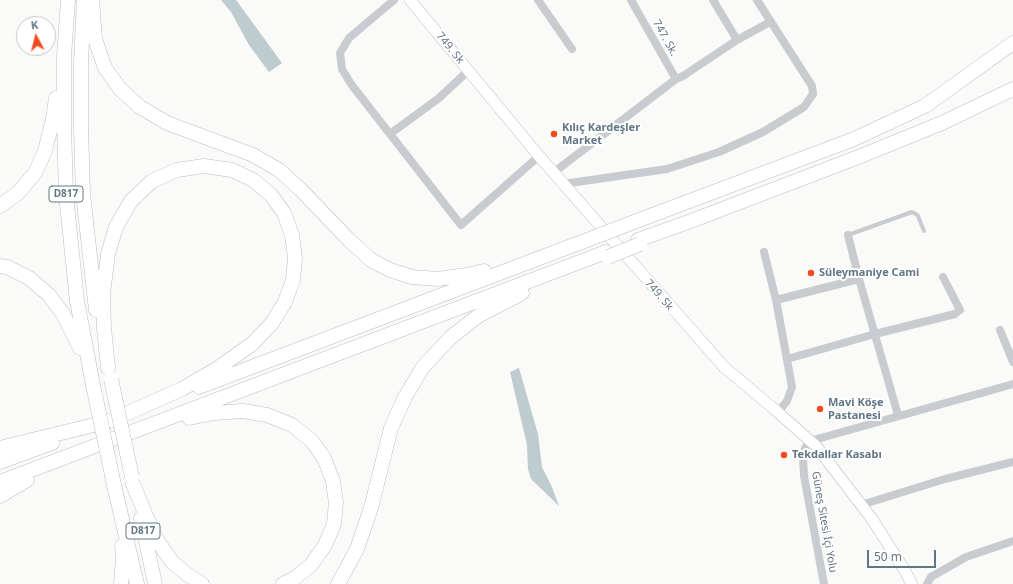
<!DOCTYPE html>
<meta charset="utf-8">
<style>
body{margin:0}
#map{position:relative;width:1013px;height:584px;overflow:hidden;background:#fafaf8;font-family:"Noto Sans",sans-serif}
canvas{display:block}
.north{position:absolute;left:16px;top:16px;width:40px;height:40px;box-sizing:border-box;background:#fff;border:1px solid #c0c9ce;border-radius:50%;rotate:353deg;font-size:11px;font-weight:700;line-height:16px;text-align:center;color:#627785}
.north::after{content:'';display:block;margin:auto;width:14px;height:18px;background:#f34b1e;clip-path:polygon(50% 0,100% 100%,50% 72%,0 100%)}
.scale{position:absolute;left:867px;top:550px;width:69px;height:18px;box-sizing:border-box;border:2px solid #627785;border-top:0;padding-left:5px;font-size:12px;line-height:14px;white-space:nowrap;color:#627785;-webkit-text-stroke:3px #fff;paint-order:stroke}
</style>
<div id="map">
<canvas width="1013" height="584"></canvas>
<div class="north">K</div>
<div class="scale">50 m</div>
</div>
<script>
const ctx = document.querySelector('canvas').getContext('2d');
ctx.lineJoin = 'round';
function paint(path, color) { ctx.fillStyle = color; ctx.fill(path, 'evenodd'); }
const toPath = rows => new Path2D(rows.map(r => 'M' + r).join(''));
function strokePath(path, color, width, dash) { ctx.strokeStyle = color; ctx.lineWidth = width; ctx.lineCap = dash ? 'butt' : 'round'; ctx.setLineDash(dash || []); ctx.stroke(path); }
function write(font, color, halo, rows, align = 'center') {
  ctx.font = font + ' "Noto Sans",sans-serif'; ctx.lineWidth = 4; ctx.setLineDash([]); ctx.textBaseline = 'middle'; ctx.strokeStyle = halo; ctx.fillStyle = color; for (const [text, x, y, turn = 0] of rows) {
    ctx.save(); ctx.translate(x, y); ctx.rotate((+turn || 0) * Math.PI / 180); ctx.textAlign = isNaN(turn) ? turn : align; if (halo) ctx.strokeText(text, 0, 0); ctx.fillText(text, 0, 0); ctx.restore();
  }
}
paint(toPath([
 [221,0,236,0,282,63,269,72,249,45,231,12],
 [519,368,538,434,542,467,552,487,559,506,531,479,528,469,527,445,510,372]
]), '#becbcf');
const secondary = toPath([
 [410,0,539,156,724,367,773,408,816,446,872,519,905,571,912,584]
]);
const highway = toPath([
 [68,0,64,57,64,125,66,195,77,301,93,385],
 [84,0,81,62,81,128,83,194,96,310],
 [92,0,95,39,105,68,120,89,140,107,167,123,253,155,279,170,301,190,349,240,371,260,390,270,412,277,438,279,467,275,484,271],
 [0,206,18,193,35,173,45,151,53,119,56,98],
 [626,225,854,139,925,106,1013,43],
 [638,240,691,221,861,156,942,123,1013,89],
 [0,266,7,267,29,278,49,295,63,314,80,348],
 [199,387,595,237],
 [189,418,214,413,243,411,267,415,292,425,312,441,324,458,333,481,336,503,334,524,325,545,311,565,295,578,283,584],
 [0,448,110,421,182,389,218,368,252,344,272,323,285,302,293,280,295,258,292,235,284,213,271,195,253,180,232,170,204,166,177,170,152,181,131,201,116,227,108,254,103,294,104,328,108,368],
 [0,462,52,443],
 [0,482,606,252],
 [133,484,146,516,157,540,172,562,188,575,202,584],
 [114,485,137,584],
 [0,496,27,480],
 [141,518,155,584],
 [121,584,123,558,122,546],
 [338,584,357,549,371,508,391,428,405,397,423,367,450,338,478,316,522,293]
]);
strokePath(secondary, '#b7bec3', 12);
strokePath(highway, '#babec1', 15);
strokePath(toPath([
 [848,235,912,212,916,214,918,216,924,231]
]), '#c8ccd0', 4);
strokePath(toPath([
 [394,0,349,38,340,53,342,69,351,84,461,225,539,156],
 [538,0,572,49],
 [631,0,676,79,683,76,737,40,770,22],
 [713,0,737,40],
 [390,134,439,98,468,71],
 [553,173,676,79],
 [563,184,667,169,719,152,763,132,804,107,813,94,812,86,757,0],
 [848,235,859,279,898,415],
 [764,252,776,300,792,387,787,401,778,412],
 [776,300,859,279],
 [1000,330,1013,362],
 [787,359,875,334,955,314,960,310,943,277],
 [861,505,945,479,1013,462],
 [824,584,804,476,803,457,805,448,810,441,1013,384],
 [927,584,931,577,966,557,1013,541]
]), '#c8ccd0', 8);
strokePath(secondary, '#fff', 11);
strokePath(highway, '#fff', 14);
const highwayBridge = toPath([
 [595,237,626,225],
 [608,257,640,244],
 [111,379,132,477],
 [93,385,114,485]
]);
strokePath(highwayBridge, '#babec1', 15, []);
strokePath(highwayBridge, '#fff', 14);
for (const [x, y, r, color] of [
 [554,134,4,"#f34b1e"],
 [811,273,4,"#f34b1e"],
 [820,409,4,"#f34b1e"],
 [784,455,4,"#f34b1e"]
]) { const dot = new Path2D(); dot.arc(x, y, r, 0, 2 * Math.PI); ctx.fillStyle = color; ctx.fill(dot); strokePath(dot, '#fff', 1.5); }
for (const [x, y, w] of [
 [66,194,34],
 [143,531,34]
]) { const box = new Path2D(); box.roundRect(x - w / 2, y - 8, w, 16, 3); ctx.fillStyle = '#fff'; ctx.fill(box); strokePath(box, '#627785', 1); }
write('bold 10px', '#627785', null, [
 ["D817",66,194],
 ["D817",143,531]
]);
write('11px', '#627785', '#fff', [
 ["747. Sk.",665,38,61],
 ["749. Sk",450,48,51],
 ["749. Sk",659,295,49],
 ["Güneş Sitesi İçi Yolu",824,522,80]
]);
write('bold 11px', '#627785', '#fff', [
 ["Kılıç Kardeşler",562,128],
 ["Market",562,141],
 ["Süleymaniye Cami",819,273],
 ["Mavi Köşe",828,403],
 ["Pastanesi",828,416],
 ["Tekdallar Kasabı",792,455]
], 'left');
</script>
